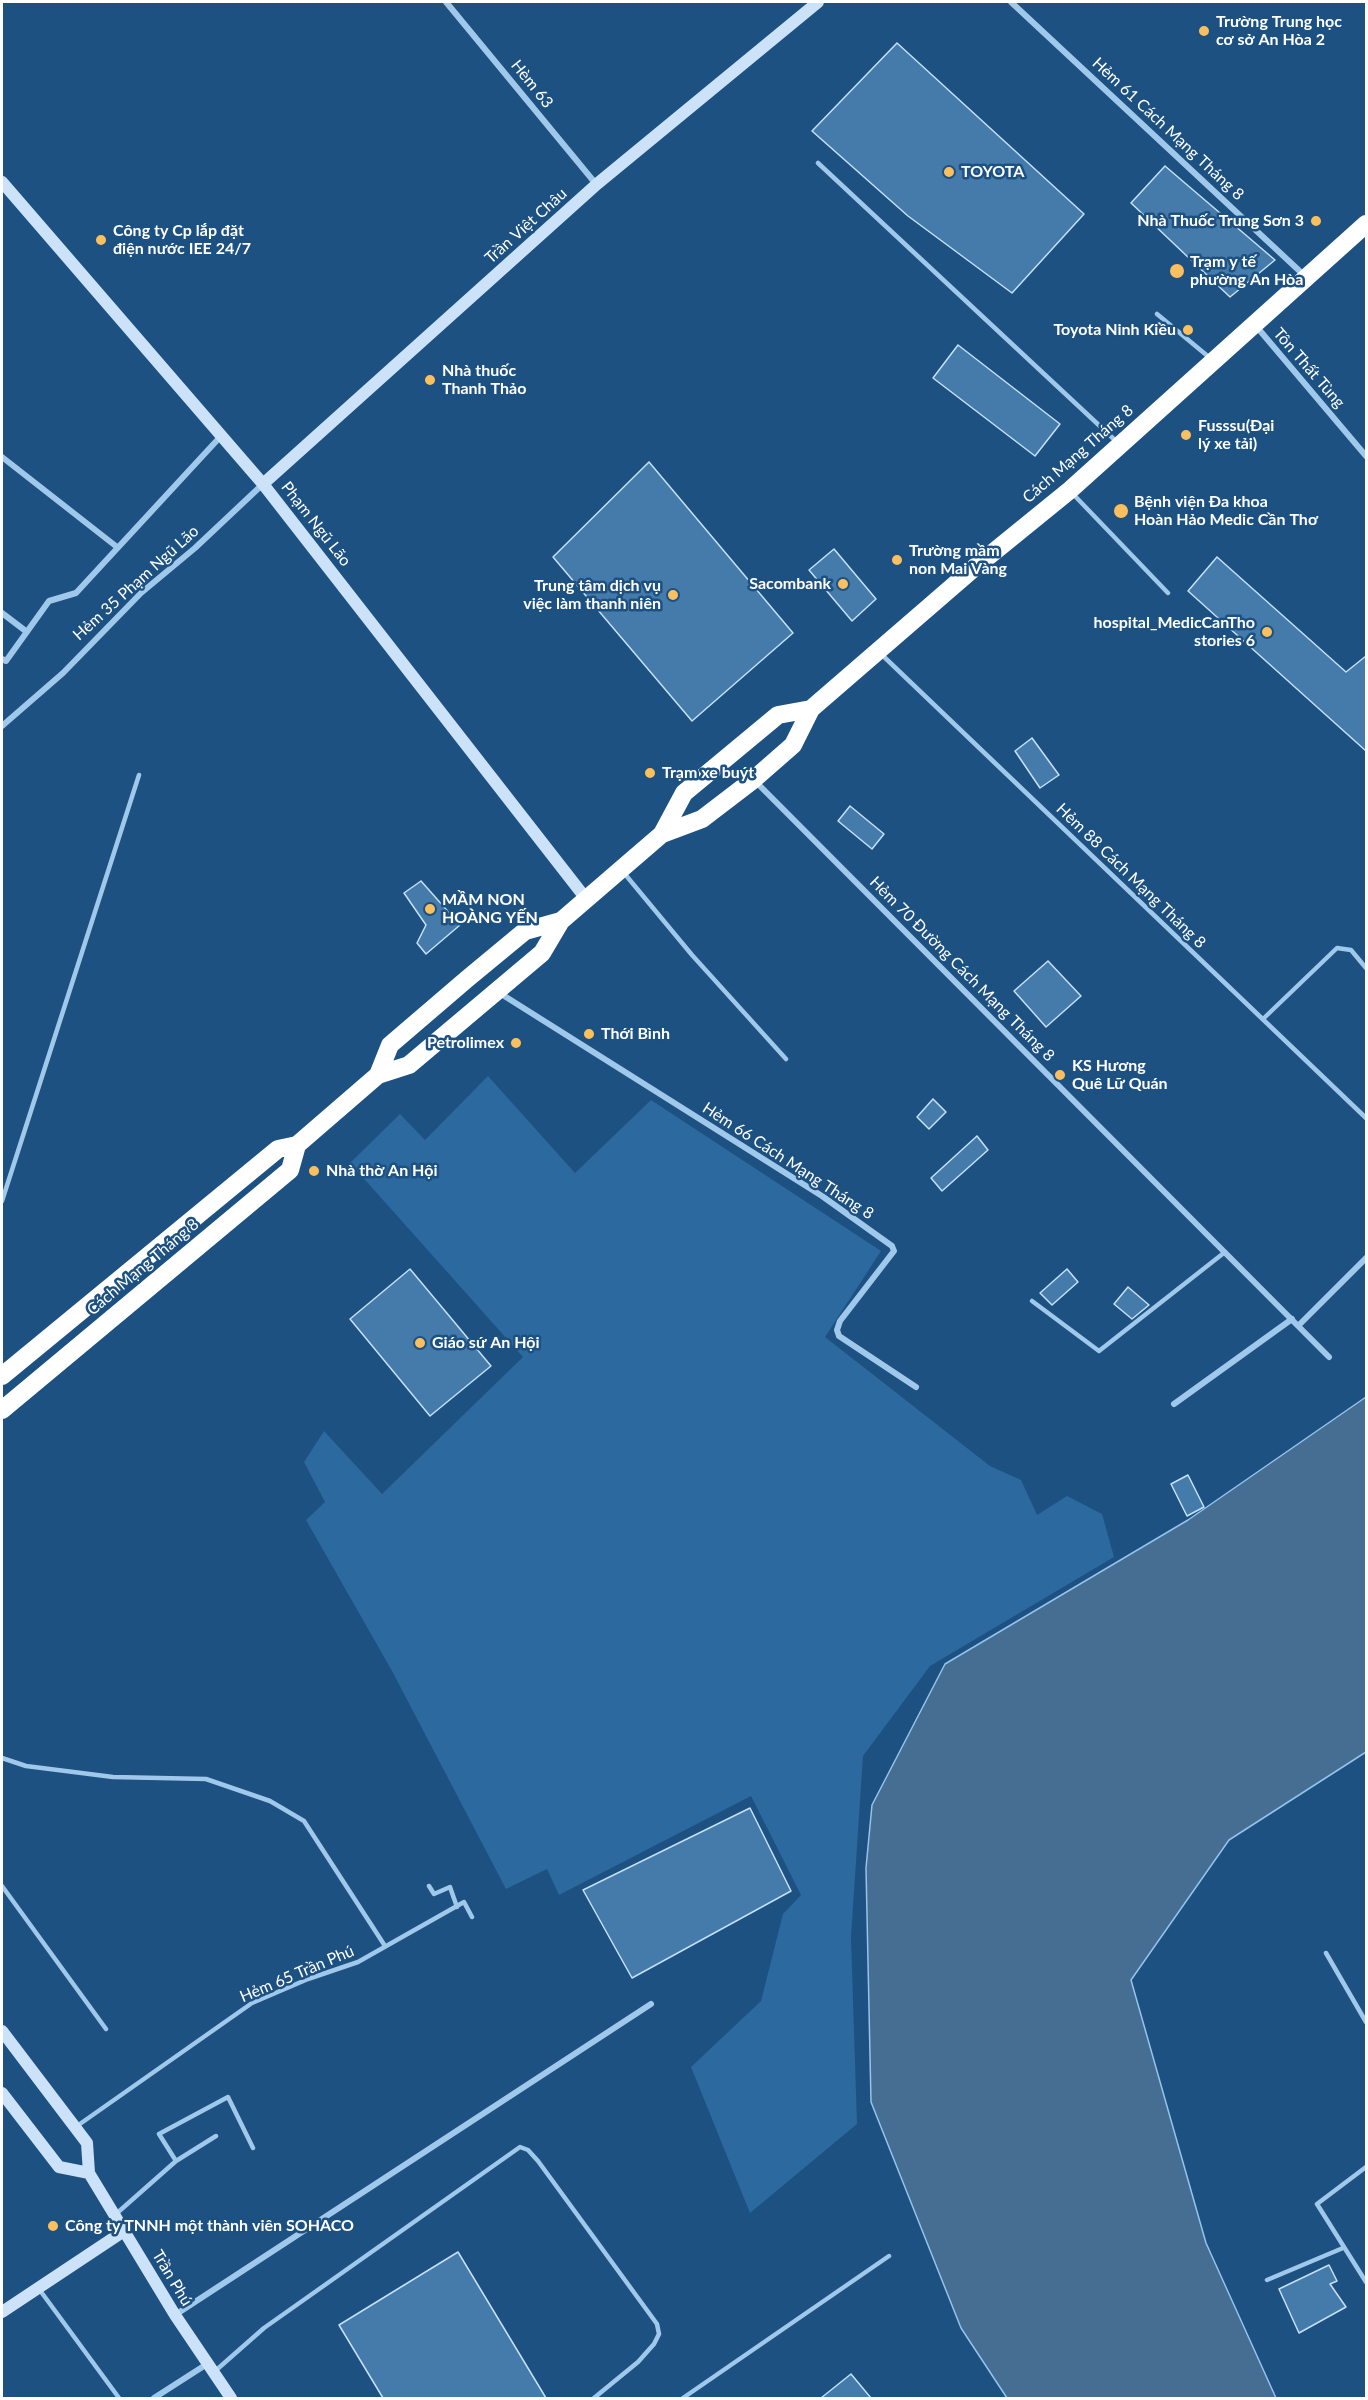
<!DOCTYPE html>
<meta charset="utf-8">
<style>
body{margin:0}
#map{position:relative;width:1368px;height:2400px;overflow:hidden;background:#1c5182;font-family:Lato,sans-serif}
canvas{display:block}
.frame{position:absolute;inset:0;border:3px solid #fff;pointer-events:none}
</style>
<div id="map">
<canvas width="1368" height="2400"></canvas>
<div class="frame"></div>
</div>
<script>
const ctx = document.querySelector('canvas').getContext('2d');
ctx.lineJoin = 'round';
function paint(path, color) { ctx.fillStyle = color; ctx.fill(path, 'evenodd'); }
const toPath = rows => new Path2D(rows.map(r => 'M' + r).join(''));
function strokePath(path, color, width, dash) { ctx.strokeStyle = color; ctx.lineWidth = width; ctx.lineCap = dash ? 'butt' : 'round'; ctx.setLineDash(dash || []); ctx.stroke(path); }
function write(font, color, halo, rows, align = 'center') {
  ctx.font = font + ' Lato,sans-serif'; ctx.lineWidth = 5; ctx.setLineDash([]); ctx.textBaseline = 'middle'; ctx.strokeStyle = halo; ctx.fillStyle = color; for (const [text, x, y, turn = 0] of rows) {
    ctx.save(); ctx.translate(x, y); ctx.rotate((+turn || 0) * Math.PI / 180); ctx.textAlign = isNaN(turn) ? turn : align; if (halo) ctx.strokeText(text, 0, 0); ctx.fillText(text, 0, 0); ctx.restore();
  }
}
paint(toPath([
 [488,1076,575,1173,651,1100,881,1251,825,1337,990,1466,1021,1480,1037,1515,1067,1496,1102,1514,1114,1557,930,1666,863,1756,851,1937,857,2124,750,2213,691,2067,761,2001,783,1914,801,1895,751,1796,559,1895,547,1869,506,1889,392,1671,306,1520,325,1502,304,1462,324,1431,382,1494,523,1357,350,1163,400,1114,425,1140]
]), '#2b699f');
const water = toPath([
 [1366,1397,1366,1752,1229,1840,1131,1980,1206,2243,1276,2398,1007,2398,961,2328,871,2102,866,1868,872,1805,945,1664,1188,1520,1366,1397]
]);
paint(water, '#466e92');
strokePath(water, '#93c4ec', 1.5);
const building = toPath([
 [897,43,1084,214,1012,293,908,216,812,131,897,43],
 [1165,166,1275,260,1230,297,1131,203,1165,166],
 [958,345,1060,424,1035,456,933,378,958,345],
 [649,462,793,633,692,721,553,557,649,462],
 [834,549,876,599,852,621,809,570,834,549],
 [1217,557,1346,672,1366,656,1366,751,1188,591,1217,557],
 [1032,738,1059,775,1040,788,1015,751,1032,738],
 [850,806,884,834,872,849,838,821,850,806],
 [421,881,460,925,426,954,417,943,426,925,404,893,421,881],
 [1048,961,1081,996,1046,1027,1014,991,1048,961],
 [933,1099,946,1112,929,1129,917,1117,933,1099],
 [977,1136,988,1150,942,1191,931,1178,977,1136],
 [410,1269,491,1366,430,1416,350,1319,410,1269],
 [1067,1269,1078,1282,1052,1305,1040,1293,1067,1269],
 [1128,1287,1149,1305,1132,1319,1114,1304,1128,1287],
 [1188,1475,1204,1507,1187,1516,1171,1484,1188,1475],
 [750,1808,791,1891,632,1978,583,1890,750,1808],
 [458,2252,546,2398,383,2398,339,2325,458,2252],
 [1329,2265,1337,2281,1330,2284,1346,2307,1299,2333,1279,2289,1329,2265],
 [851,2374,871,2398,821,2398,851,2374]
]);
paint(building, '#447bab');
strokePath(building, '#c5e0f8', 1.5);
strokePath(toPath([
 [818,163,1118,443],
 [1157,314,1210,358],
 [1073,494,1168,593],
 [880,653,1366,1118],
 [624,873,692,955,786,1059],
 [1263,1019,1337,948,1351,950,1366,968],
 [2,1201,139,775],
 [1032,1301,1099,1351,1225,1252],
 [2,1758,26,1766,113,1777,206,1779,270,1801,304,1821,385,1946],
 [2,1886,106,2029],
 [429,1886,434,1894,450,1887,457,1907],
 [1326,1953,1366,2022],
 [77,2126,252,2003,308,1979,358,1962,464,1902,472,1917],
 [176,2161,216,2136],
 [1366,2167,1317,2204,1366,2282],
 [116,2214,176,2161,159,2134,228,2097,253,2148],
 [1267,2280,1343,2248],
 [39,2289,119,2398],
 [214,2372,264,2328,520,2147,528,2150,538,2161,657,2324,659,2334,654,2344,638,2362,594,2398],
 [683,2398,889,2256]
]), '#a0c8ea', 4.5);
strokePath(toPath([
 [446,2,596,184],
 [1011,2,1306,277],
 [1256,326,1366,456],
 [2,457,117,547],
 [2,613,27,632],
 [2,659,6,661,49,601,76,593,221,436],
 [2,726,63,673,141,593,195,548,263,484],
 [756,782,1329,1357],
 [498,992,822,1196,892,1246,894,1251,840,1321,837,1330,839,1336,916,1387],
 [1298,1326,1366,1258],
 [1174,1404,1292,1319],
 [175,2315,651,2004],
 [154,2398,207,2364]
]), '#a0c8ea', 6);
strokePath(toPath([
 [2,182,263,484,587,900],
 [263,484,597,184,818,2],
 [2,2031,87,2143,89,2173,175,2315,231,2398],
 [2,2093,59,2167,89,2173],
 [2,2312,124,2231]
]), '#cce2f8', 12);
strokePath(toPath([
 [662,834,702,819,753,780,793,745,811,709,974,568,1070,490,1366,224],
 [378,1075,390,1045,467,979,525,931,561,921],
 [2,1376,278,1149,297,1145,378,1075,409,1065,542,953,561,921,662,834,684,793,778,715,811,709],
 [2,1410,290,1170,297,1145]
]), '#fff', 18);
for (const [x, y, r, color] of [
 [1204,31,6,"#fbc05d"],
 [949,172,6,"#fbc05d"],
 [1316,221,6,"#fbc05d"],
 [101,240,6,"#fbc05d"],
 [1177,271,8,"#fbc05d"],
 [1188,330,6,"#fbc05d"],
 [430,380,6,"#fbc05d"],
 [1186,435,6,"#fbc05d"],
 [1121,511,8,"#fbc05d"],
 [897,560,6,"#fbc05d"],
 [843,584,6,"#fbc05d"],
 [673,595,6,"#fbc05d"],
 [1267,632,6,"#fbc05d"],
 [650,773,6,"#fbc05d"],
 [430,909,6,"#fbc05d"],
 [589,1034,6,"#fbc05d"],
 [516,1043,6,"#fbc05d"],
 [1060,1075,6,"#fbc05d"],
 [314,1171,6,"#fbc05d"],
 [420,1343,6,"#fbc05d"],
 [53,2226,6,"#fbc05d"]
]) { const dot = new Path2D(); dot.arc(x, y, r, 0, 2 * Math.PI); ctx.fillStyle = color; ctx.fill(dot); strokePath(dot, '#1c5182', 2); }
write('bold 16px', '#fff', '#1c5182', [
 ["Trường Trung học",1216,22],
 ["cơ sở An Hòa 2",1216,40],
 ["TOYOTA",961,172],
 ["Nhà Thuốc Trung Sơn 3",1304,221,"right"],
 ["Công ty Cp lắp đặt",113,231],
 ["điện nước IEE 24/7",113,249],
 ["Trạm y tế",1190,262],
 ["phường An Hòa",1190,280],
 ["Toyota Ninh Kiều",1176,330,"right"],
 ["Nhà thuốc",442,371],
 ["Thanh Thảo",442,389],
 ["Fusssu(Đại",1198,426],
 ["lý xe tải)",1198,444],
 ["Bệnh viện Đa khoa",1134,502],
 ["Hoàn Hảo Medic Cần Thơ",1134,520],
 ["Trường mầm",909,551],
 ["non Mai Vàng",909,569],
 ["Sacombank",831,584,"right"],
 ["Trung tâm dịch vụ",661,586,"right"],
 ["việc làm thanh niên",661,604,"right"],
 ["hospital_MedicCanTho",1255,623,"right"],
 ["stories 6",1255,641,"right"],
 ["Trạm xe buýt",662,773],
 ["MẦM NON",442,900],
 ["HOÀNG YẾN",442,918],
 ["Thới Bình",601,1034],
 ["Petrolimex",504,1043,"right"],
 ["KS Hương",1072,1066],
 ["Quê Lữ Quán",1072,1084],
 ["Nhà thờ An Hội",326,1171],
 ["Giáo sứ An Hội",432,1343],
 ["Công ty TNNH một thành viên SOHACO",65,2226]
], 'left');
write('16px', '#fff', '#1c5182', [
 ["Hèm 63",532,84,51],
 ["Hẻm 61 Cách Mạng Tháng 8",1168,129,43],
 ["Trần Việt Châu",526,226,-42],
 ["Tôn Thất Tùng",1309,368,49],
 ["Cách Mạng Tháng 8",1078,454,-41],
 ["Phạm Ngũ Lão",316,524,52],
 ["Hẻm 35 Phạm Ngũ Lão",136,583,-42],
 ["Hẻm 88 Cách Mạng Tháng 8",1131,876,44],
 ["Hẻm 70 Đường Cách Mạng Tháng 8",962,969,45],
 ["Hẻm 66 Cách Mạng Tháng 8",788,1161,33],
 ["Cách Mạng Tháng 8",143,1267,-40],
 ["Hẻm 65 Trần Phú",297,1974,-23],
 ["Trần Phú",172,2278,59]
]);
</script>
